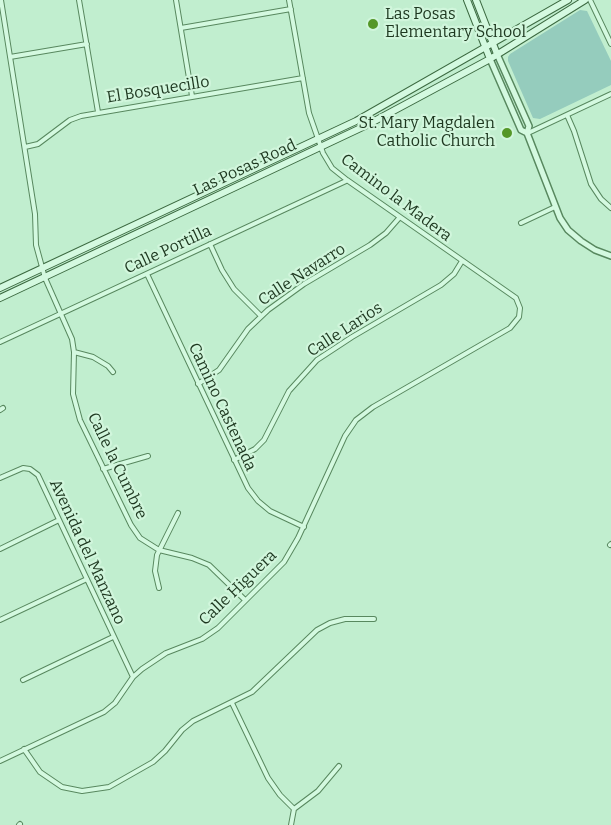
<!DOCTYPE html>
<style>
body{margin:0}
canvas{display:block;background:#c1eecf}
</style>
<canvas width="611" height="825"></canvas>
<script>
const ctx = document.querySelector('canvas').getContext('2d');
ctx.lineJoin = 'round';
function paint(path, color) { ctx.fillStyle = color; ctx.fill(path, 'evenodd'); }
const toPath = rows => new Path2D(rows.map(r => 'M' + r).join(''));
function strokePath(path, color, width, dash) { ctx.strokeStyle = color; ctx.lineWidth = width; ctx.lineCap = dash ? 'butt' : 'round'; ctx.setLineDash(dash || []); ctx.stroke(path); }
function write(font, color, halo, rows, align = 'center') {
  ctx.font = font + ' Bitter,serif'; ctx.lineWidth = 4.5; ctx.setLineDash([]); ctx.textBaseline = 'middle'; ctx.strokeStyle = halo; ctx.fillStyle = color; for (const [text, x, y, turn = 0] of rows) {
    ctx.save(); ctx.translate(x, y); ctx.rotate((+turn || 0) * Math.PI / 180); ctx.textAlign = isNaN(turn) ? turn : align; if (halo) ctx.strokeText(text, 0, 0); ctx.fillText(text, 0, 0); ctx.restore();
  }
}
paint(toPath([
 [580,10,587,11,611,61,611,85,540,119,533,118,508,61,508,57,510,54]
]), '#95ccbd');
const minor = toPath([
 [1,0,35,214,36,245,45,278,72,339,74,352,73,394,80,420,131,525,140,538,159,550,192,558,209,565,245,600],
 [79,0,98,112],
 [176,0,192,96],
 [590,0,611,44],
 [181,28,291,9],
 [10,57,87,44],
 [567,115,574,131,591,184,601,199,611,208],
 [528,133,611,94],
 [25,147,38,144,70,120,81,116,303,78],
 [521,223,555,207],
 [210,244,222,270,234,289,261,316],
 [147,274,248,488,258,501,270,511,304,527],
 [0,342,346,181],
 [74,352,93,357,108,366,113,372],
 [198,384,219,370,248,329,268,310,304,284,370,245,386,233,400,217],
 [0,410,3,408],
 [234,460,255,449,264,440,289,391,317,360,352,337,441,285,454,274,462,261],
 [103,469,148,456],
 [0,478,23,468,30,469,38,475,133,677],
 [610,545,611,544],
 [0,549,59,520],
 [159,588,155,571,157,555,178,513],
 [0,620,87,579],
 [23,680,113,637],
 [232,703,268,778,280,795,294,809],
 [24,749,40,772,62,787,82,791,109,787,153,762,165,751,182,730,193,721,252,692,317,630,330,623,345,619,374,619],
 [0,761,104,712,115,703,133,677,142,669,166,653,202,639,218,628,284,562,298,538,345,436,356,420,373,407,510,328,519,317,520,308,516,298,347,180,332,168,323,153,309,113,289,0],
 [19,825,20,824],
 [291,825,294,809,318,791,339,766]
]);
const tertiary = toPath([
 [497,54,529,126,527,133,560,218,568,230,581,241,595,250,611,256],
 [490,59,521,130,527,133]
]);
const secondary = toPath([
 [467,0,490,59],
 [476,0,497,54],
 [0,288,356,121,568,0],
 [0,298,367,125,490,59,585,0]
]);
strokePath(minor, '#58885f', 6);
strokePath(tertiary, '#58885f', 8);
strokePath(secondary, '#3c6a41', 8);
strokePath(minor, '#d4f9e0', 4);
strokePath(tertiary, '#d4f9e0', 5);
strokePath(secondary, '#d4f9e0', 6);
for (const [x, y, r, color] of [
 [373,24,6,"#559728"],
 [507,133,6,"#559728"]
]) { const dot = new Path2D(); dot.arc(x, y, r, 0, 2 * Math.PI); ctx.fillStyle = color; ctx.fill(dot); strokePath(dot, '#d1f6dc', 2); }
write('16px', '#1d371f', '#d1f6dc', [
 ["Las Posas",385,15],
 ["Elementary School",385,33],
 ["St. Mary Magdalen",495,124,"right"],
 ["Catholic Church",495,142,"right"]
], 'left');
write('16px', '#1d371f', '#d1f6dc', [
 ["El Bosquecillo",158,90,-9],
 ["Las Posas Road",245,168,-25],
 ["Camino la Madera",396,198,37],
 ["Calle Portilla",168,250,-25],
 ["Calle Navarro",302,275,-33],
 ["Calle Larios",345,330,-33],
 ["Camino Castenada",222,407,65],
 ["Calle la Cumbre",117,466,64],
 ["Avenida del Manzano",87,552,65],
 ["Calle Higuera",238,588,-44]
]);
</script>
